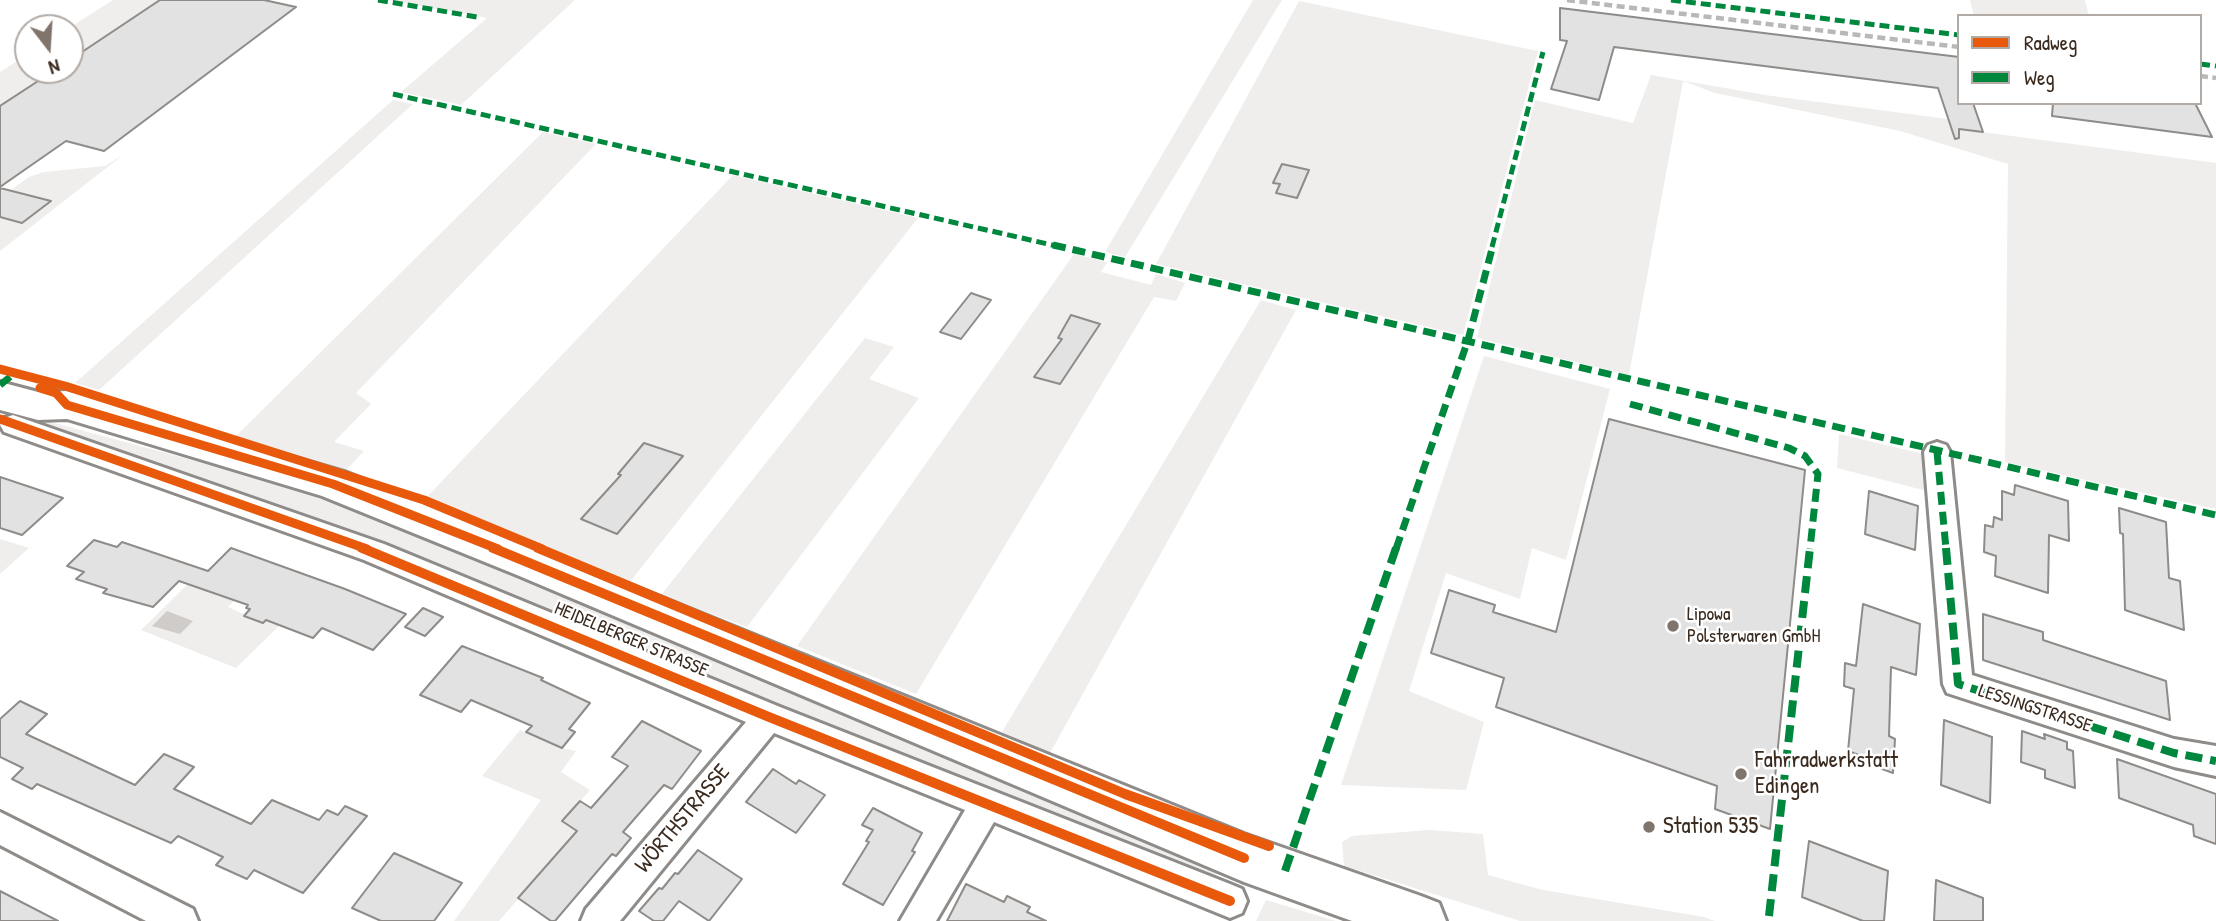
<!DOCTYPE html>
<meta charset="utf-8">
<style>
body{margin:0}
#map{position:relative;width:2216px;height:921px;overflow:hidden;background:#fff;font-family:"Patrick Hand",sans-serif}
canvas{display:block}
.legend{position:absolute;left:1957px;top:14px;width:245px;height:91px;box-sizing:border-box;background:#fff;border:2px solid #b1aaa5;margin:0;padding:9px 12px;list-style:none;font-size:21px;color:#3b2a1e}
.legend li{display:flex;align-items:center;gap:14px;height:35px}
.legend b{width:35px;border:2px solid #b1aaa5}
.north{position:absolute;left:14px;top:14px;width:70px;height:70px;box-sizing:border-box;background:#fff;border:2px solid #b1aaa5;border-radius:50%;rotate:163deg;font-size:19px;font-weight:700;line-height:28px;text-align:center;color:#3b2a1e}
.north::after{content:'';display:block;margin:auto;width:24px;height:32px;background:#80756d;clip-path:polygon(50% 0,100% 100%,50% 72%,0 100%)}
</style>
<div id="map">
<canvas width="2216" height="921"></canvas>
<ul class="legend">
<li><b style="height:9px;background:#e8590c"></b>Radweg</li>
<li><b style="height:9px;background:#00873e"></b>Weg</li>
</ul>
<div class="north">N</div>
</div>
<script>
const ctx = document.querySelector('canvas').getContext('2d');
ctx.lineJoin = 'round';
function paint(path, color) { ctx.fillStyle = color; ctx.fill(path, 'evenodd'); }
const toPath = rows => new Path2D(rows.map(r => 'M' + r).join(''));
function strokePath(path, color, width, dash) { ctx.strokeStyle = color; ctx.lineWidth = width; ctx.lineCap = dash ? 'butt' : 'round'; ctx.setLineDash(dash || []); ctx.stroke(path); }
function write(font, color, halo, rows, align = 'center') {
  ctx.font = font + ' "Patrick Hand",sans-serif'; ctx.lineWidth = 5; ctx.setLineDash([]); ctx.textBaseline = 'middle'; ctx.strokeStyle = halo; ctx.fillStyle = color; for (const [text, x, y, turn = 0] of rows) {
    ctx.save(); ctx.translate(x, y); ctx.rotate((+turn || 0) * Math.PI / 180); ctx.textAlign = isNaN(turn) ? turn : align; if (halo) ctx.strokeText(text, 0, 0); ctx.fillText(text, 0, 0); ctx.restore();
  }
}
paint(toPath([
 [113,0,160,0,70,60,69,28],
 [387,0,575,0,461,105,401,92,487,18],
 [1253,0,1282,0,1125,257,1105,252],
 [1970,0,2085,0,2089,16,1974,16],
 [1299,1,1538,51,1463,335,1156,264],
 [28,54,28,70,55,70,0,106,0,72],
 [1651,75,1765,95,1948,119,1952,128,2216,163,2216,509,2005,462,2008,164,1900,131,1715,93,1683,81,1629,375,1477,338,1535,100,1633,123],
 [393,100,413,104,99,390,75,383],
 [543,132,596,144,356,393,371,404,334,442,364,451,345,471,235,437],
 [123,155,0,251,0,198,29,177,44,172,105,166],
 [733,175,918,218,629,583,424,500],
 [1074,254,1107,262,1101,272,1151,285,1156,274,1185,283,1176,301,1154,297,916,694,797,646],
 [1261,300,1296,310,1050,753,1002,732],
 [865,338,894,347,869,379,919,398,747,627,661,595],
 [1484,356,1610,389,1566,560,1532,548,1520,599,1446,573,1409,691,1484,722,1466,790,1341,785],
 [43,420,267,480,405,528,756,679,1218,871,1213,885,775,708,488,587,229,489,36,426],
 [1839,434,1928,455,1931,492,1837,468],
 [0,539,29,548,0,574],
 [196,576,199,588,218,595,225,588,251,583,228,607,263,623,269,616,283,622,236,668,141,630],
 [520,730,562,748,576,751,561,772,590,790,563,821,577,831,499,921,454,921,541,800,482,776],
 [1429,830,1483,834,1488,875,1543,890,1704,917,1715,921,1520,921,1344,866,1342,842,1352,836],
 [1266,900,1336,921,1256,921]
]), '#efeeed');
paint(toPath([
 [167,611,193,621,180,634,152,626]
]), '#d0ccca');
const building = toPath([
 [160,0,264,0,296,7,104,151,66,141,0,187,0,106,55,70,70,70,70,60,160,0],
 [1560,8,1959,57,1959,103,1973,103,1983,132,1959,129,1959,138,1955,139,1938,88,1614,47,1599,100,1551,89,1567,41,1560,40,1560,8],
 [2053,103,2195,103,2212,137,2052,116,2053,103],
 [1282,164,1309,170,1297,198,1276,193,1280,184,1273,183,1282,164],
 [0,188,51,201,22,223,0,217,0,188],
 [971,293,991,300,961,339,940,332,971,293],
 [1071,315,1100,324,1060,384,1034,377,1062,339,1058,338,1071,315],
 [1609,419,1805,470,1770,829,1715,809,1717,786,1496,707,1504,678,1431,653,1449,590,1495,605,1493,612,1556,632,1609,419],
 [644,443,683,456,617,534,581,519,621,475,618,474,644,443],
 [0,477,63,498,22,535,0,528,0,477],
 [2015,485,2068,501,2069,541,2049,535,2048,593,1995,576,1996,556,1984,552,1985,525,1993,527,1994,517,2002,520,2002,491,2014,495,2015,485],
 [1869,491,1918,506,1915,550,1865,534,1869,491],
 [2119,508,2166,522,2169,578,2180,581,2184,630,2125,610,2123,534,2120,533,2119,508],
 [94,540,117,547,122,542,208,571,231,548,345,589,406,614,373,650,322,628,313,638,266,620,263,623,244,616,250,609,246,608,248,605,179,581,153,607,103,593,107,589,76,579,84,572,67,566,94,540],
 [1863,604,1920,624,1916,675,1891,667,1889,736,1895,739,1893,773,1866,763,1867,758,1848,751,1854,689,1844,686,1845,663,1856,666,1863,604],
 [423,608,443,617,425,636,405,627,423,608],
 [1983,614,2043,632,2043,640,2166,681,2170,720,1983,660,1983,614],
 [462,646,543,678,541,680,590,703,569,729,575,732,562,748,526,732,532,726,471,700,461,712,420,695,462,646],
 [20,701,47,714,26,734,135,785,164,754,194,767,174,789,251,824,272,800,319,820,327,810,338,815,345,806,367,816,303,893,254,870,247,879,216,865,223,857,178,836,171,843,37,784,32,789,12,779,23,768,0,757,0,719,20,701],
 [1944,720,1992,737,1990,803,1941,785,1944,720],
 [642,721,701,751,672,789,664,785,623,832,631,838,616,856,612,854,555,921,551,921,518,898,577,831,562,821,580,801,591,808,628,766,612,757,642,721],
 [2022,731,2045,739,2044,734,2067,742,2067,749,2073,751,2075,788,2045,778,2045,770,2021,762,2022,731],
 [2117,759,2216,794,2216,844,2194,836,2193,825,2119,798,2117,759],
 [773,769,796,784,799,780,825,795,796,833,746,802,773,769],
 [873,808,922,833,912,851,915,852,883,905,843,884,869,842,866,841,873,830,862,825,873,808],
 [1809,841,1888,871,1884,921,1863,921,1802,897,1809,841],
 [698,850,742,879,709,921,679,901,663,921,654,921,639,911,659,888,662,889,675,873,678,874,698,850],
 [394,853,462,883,434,921,381,921,352,908,394,853],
 [1936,880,1983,898,1983,921,1934,921,1936,880],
 [966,884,1004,902,1007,896,1030,907,1027,912,1046,921,947,921,966,884],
 [0,891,58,921,0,921,0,891]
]);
paint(building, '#e3e2e2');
strokePath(building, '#8e8b88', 2);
const minor = toPath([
 [13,415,384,544,780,707,1230,884,1242,889,1247,901,1242,913,1230,918,994,822,936,921,900,921,965,810,774,733,620,921,581,921,586,909,746,722,364,560,4,432,0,425,4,418,13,415],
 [1937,442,1946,445,1950,452,1972,675,2174,739,2216,746,2216,776,2174,767,1947,693,1943,684,1924,452,1928,445,1937,442],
 [0,812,193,909,198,921,146,921,0,845,0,812]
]);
const secondary = toPath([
 [0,382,38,392,67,391,347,473,547,551,1244,834,1421,896,1439,903,1446,921,1352,921,1244,882,517,575,322,496,67,419,38,420,0,410,0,382]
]);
strokePath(minor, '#8e8b88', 6);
strokePath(secondary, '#8e8b88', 6);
paint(minor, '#fff');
paint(secondary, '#fff');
strokePath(toPath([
 [1567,0,1959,47],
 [2200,76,2216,78]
]), '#b9b8b6', 4.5, [8, 4.5]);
strokePath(toPath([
 [378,0,477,17],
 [1671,0,1959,35],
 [2200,64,2216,66],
 [393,94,1061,247],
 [1492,247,1543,52]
]), '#00873e', 5, [10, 5]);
strokePath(toPath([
 [1053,245,2216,515],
 [0,385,15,373],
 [1630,404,1789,448,1805,456,1818,474,1810,549],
 [1937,452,1946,549],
 [1396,549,1468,340,1493,245]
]), '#00873e', 7, [13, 7]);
strokePath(toPath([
 [1946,548,1958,684,2174,753,2216,761],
 [1285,871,1396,548],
 [1769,916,1810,548]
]), '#00873e', 8, [17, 8]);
strokePath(toPath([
 [0,369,65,386,424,500,542,549],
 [40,388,56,393,67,405,333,484,498,549],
 [0,419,367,549]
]), '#e8590c', 9);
strokePath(toPath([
 [362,548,769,717,1230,901],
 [493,548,1244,858],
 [538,548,1125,794,1269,846]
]), '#e8590c', 10);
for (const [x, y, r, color] of [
 [1673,626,7,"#80756d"],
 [1741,774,7,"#80756d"],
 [1649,827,7,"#80756d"]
]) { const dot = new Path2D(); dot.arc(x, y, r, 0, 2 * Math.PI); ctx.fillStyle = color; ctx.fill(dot); strokePath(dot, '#fff', 2.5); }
write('19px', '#3b2a1e', '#fff', [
 ["Lipowa",1687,615],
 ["Polsterwaren GmbH",1687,637]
], 'left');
write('19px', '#3b2a1e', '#fff', [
 ["HEIDELBERGER STRASSE",631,640,23],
 ["LESSINGSTRASSE",2035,709,18]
]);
write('23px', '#3b2a1e', '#fff', [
 ["Fahrradwerkstatt",1755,761],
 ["Edingen",1755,787],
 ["Station 535",1663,827]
], 'left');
write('23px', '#3b2a1e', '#fff', [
 ["WÖRTHSTRASSE",683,819,-50]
]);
</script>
